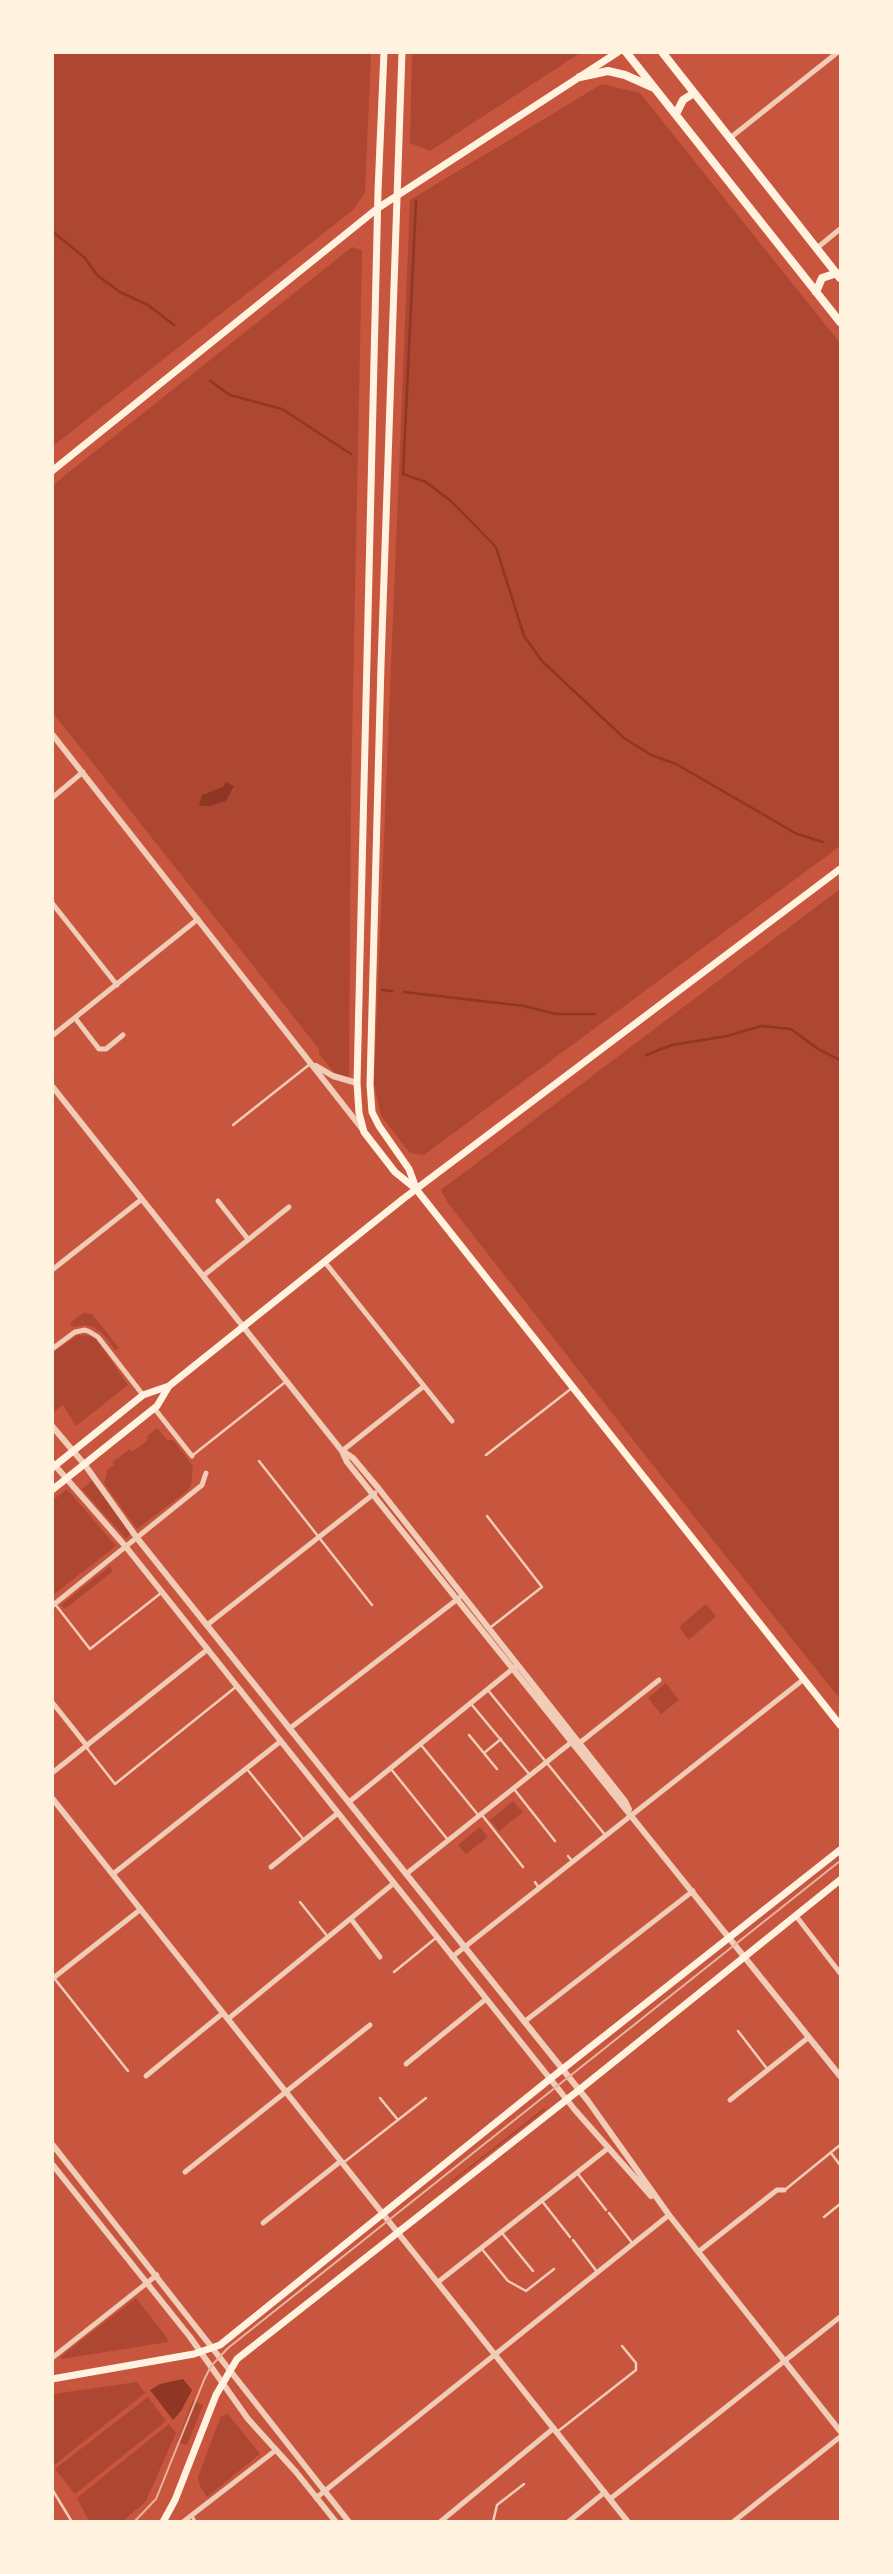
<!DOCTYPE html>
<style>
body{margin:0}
#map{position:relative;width:893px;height:2574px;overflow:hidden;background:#c8553d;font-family:"Asap Condensed",sans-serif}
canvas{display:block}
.frame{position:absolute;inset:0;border:54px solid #fff3e0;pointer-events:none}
</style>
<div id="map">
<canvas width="893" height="2574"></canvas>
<div class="frame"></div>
</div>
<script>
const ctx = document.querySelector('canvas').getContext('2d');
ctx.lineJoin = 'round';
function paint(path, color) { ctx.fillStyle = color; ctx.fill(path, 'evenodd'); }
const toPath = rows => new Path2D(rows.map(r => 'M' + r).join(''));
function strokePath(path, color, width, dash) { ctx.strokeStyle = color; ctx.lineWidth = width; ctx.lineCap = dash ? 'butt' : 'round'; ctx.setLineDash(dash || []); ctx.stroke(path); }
paint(toPath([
 [53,52,371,53,365,193,353,210,53,446],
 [412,53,412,52,580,53,430,151,410,143],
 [602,84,640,93,840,343,840,846,424,1155,410,1153,381,1116,374,1083,410,200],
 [352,247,362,250,351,790,349,1078,338,1077,319,1054,319,1049,53,713,53,485],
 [840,889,840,1699,637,1445,448,1203,441,1190],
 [83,1313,92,1314,119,1348,115,1350,103,1334,93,1327,85,1325,73,1327,70,1323],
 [78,1335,91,1336,96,1339,128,1385,76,1426,63,1405,54,1412,53,1410,52,1353],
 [157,1428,167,1440,173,1440,193,1466,191,1485,187,1491,137,1529,104,1483,108,1469,114,1465,113,1462,130,1449,132,1452,148,1440,146,1437],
 [93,1480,130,1533,126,1539,82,1489],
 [67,1489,116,1546,53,1595,53,1500],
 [110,1566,113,1571,65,1609,61,1605],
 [706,1604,716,1616,689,1640,679,1627],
 [666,1683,679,1700,661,1714,648,1698],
 [513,1801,523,1812,499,1831,490,1820],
 [480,1827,488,1837,466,1854,458,1845],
 [544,2108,545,2110,451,2183,450,2182],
 [136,2298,167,2338,168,2342,62,2359,60,2357],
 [137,2382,145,2393,53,2466,53,2394],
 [148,2397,166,2421,75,2494,55,2469],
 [193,2400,203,2405,187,2445,177,2442],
 [228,2414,260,2454,207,2497,200,2487,198,2477,221,2416],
 [169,2424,176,2433,146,2501,123,2521,89,2521,77,2498]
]), '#ae4732');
paint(toPath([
 [226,782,234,786,226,801,210,806,199,806,202,795,223,787],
 [183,2379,192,2390,181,2411,173,2420,150,2390,160,2384]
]), '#8f3625');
strokePath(toPath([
 [416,201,403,474,426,482,452,502,496,547,524,636,542,661,624,738,651,755,676,764,797,834,823,842],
 [52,231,85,258,97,275,120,292,148,305,174,325],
 [210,381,230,395,282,409,351,454],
 [382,990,392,991],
 [404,992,524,1006,556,1014,595,1014],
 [646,1055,672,1045,727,1036,761,1026,791,1029,818,1049,840,1060]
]), '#8f3625', 2.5);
strokePath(toPath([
 [233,1125,310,1064],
 [193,1455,284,1383],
 [486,1455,572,1388],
 [259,1461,372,1605],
 [487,1516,542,1587,491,1627],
 [55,1604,90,1649,161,1593],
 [487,1689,606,1836],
 [472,1705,530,1775],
 [469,1735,497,1769],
 [421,1745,479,1816],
 [86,1747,115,1784,237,1686],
 [484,1753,501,1739],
 [247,1769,304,1840],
 [391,1769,448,1840],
 [514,1789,555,1841],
 [482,1815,523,1867],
 [568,1856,573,1862],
 [535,1882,539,1888],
 [300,1902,328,1937],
 [394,1972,437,1937],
 [54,1978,128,2071],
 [738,2031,768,2070],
 [380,2098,398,2120],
 [831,2153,840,2165],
 [343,2163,426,2098],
 [578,2174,606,2210],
 [786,2189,840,2145],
 [542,2201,570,2237],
 [609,2213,633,2244],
 [824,2217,840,2204],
 [502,2233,533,2271],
 [573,2240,598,2273],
 [481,2248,508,2281,526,2291,554,2269],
 [557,2432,636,2370,636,2363,622,2346],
 [52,2489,72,2522],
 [493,2522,497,2505,524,2484]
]), '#f1ccb7', 2.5);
strokePath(toPath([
 [193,2518,195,2522]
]), '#f1ccb7', 3.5);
strokePath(toPath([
 [730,138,838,52],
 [817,248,840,229],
 [52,798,83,772],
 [52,903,117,985],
 [75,1018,99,1049,106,1049,123,1035],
 [52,1036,198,919],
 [218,1201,248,1239],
 [324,1261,452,1421],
 [52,1270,142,1199],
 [203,1276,289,1207],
 [52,1349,75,1332,85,1330,90,1332,98,1337,143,1395],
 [154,1408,192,1456],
 [342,1451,424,1386],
 [52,1606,202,1485,206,1473],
 [207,1625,375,1493],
 [52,1702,87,1746],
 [289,1729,459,1598],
 [577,1745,659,1680],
 [52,1773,208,1649],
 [349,1802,515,1667],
 [271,1867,338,1813],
 [113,1874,281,1741],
 [406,1874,573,1741],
 [796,1916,840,1973],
 [351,1919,380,1957],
 [452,1957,804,1679],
 [52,1979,141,1909],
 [228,2019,394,1883],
 [524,2022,693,1891],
 [406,2064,486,1999],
 [146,2076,223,2013],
 [730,2100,809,2037],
 [185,2172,370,2025],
 [263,2223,341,2161],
 [698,2252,777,2190,784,2190],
 [438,2282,607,2149],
 [52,2358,157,2275],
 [316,2498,669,2215],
 [610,2499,840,2317],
 [183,2522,276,2450],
 [440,2522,554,2428],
 [568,2522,605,2492],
 [733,2522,840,2437]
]), '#f1ccb7', 5);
strokePath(toPath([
 [52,734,363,1130],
 [316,1066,333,1076,357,1083],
 [52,1086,342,1451,347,1462,386,1511,840,2076],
 [52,1426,85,1465,137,1538,588,2101,669,2215,840,2431],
 [344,1452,353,1458,379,1489,625,1801,629,1809],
 [52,1462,126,1547,575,2110,651,2196],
 [52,1798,628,2522],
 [52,2144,349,2522],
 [52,2164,190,2337,248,2419,296,2472,336,2522]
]), '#f1ccb7', 6);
strokePath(toPath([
 [384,52,378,191,357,1083,359,1113,364,1132,395,1172,416,1189,840,1725],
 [402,52,381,665,370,1085,372,1112,379,1126,409,1169,416,1188],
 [52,471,378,208,618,52],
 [52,1468,143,1395,169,1386],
 [52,1490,157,1406,169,1386,403,1199,840,869],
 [52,2379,194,2354,220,2345,550,2079,840,1850],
 [163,2522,175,2500,216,2395,237,2359,579,2090,840,1880]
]), '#fff3e0', 7);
strokePath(toPath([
 [626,52,840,322],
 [662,52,840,278],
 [580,77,608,71,625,75,652,87],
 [676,114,683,100,694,93],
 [816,292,822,278,837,273]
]), '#fff3e0', 8);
strokePath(toPath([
 [134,2522,156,2499,204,2380,211,2366,228,2348,840,1861]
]), '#e9b49f', 2);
</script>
